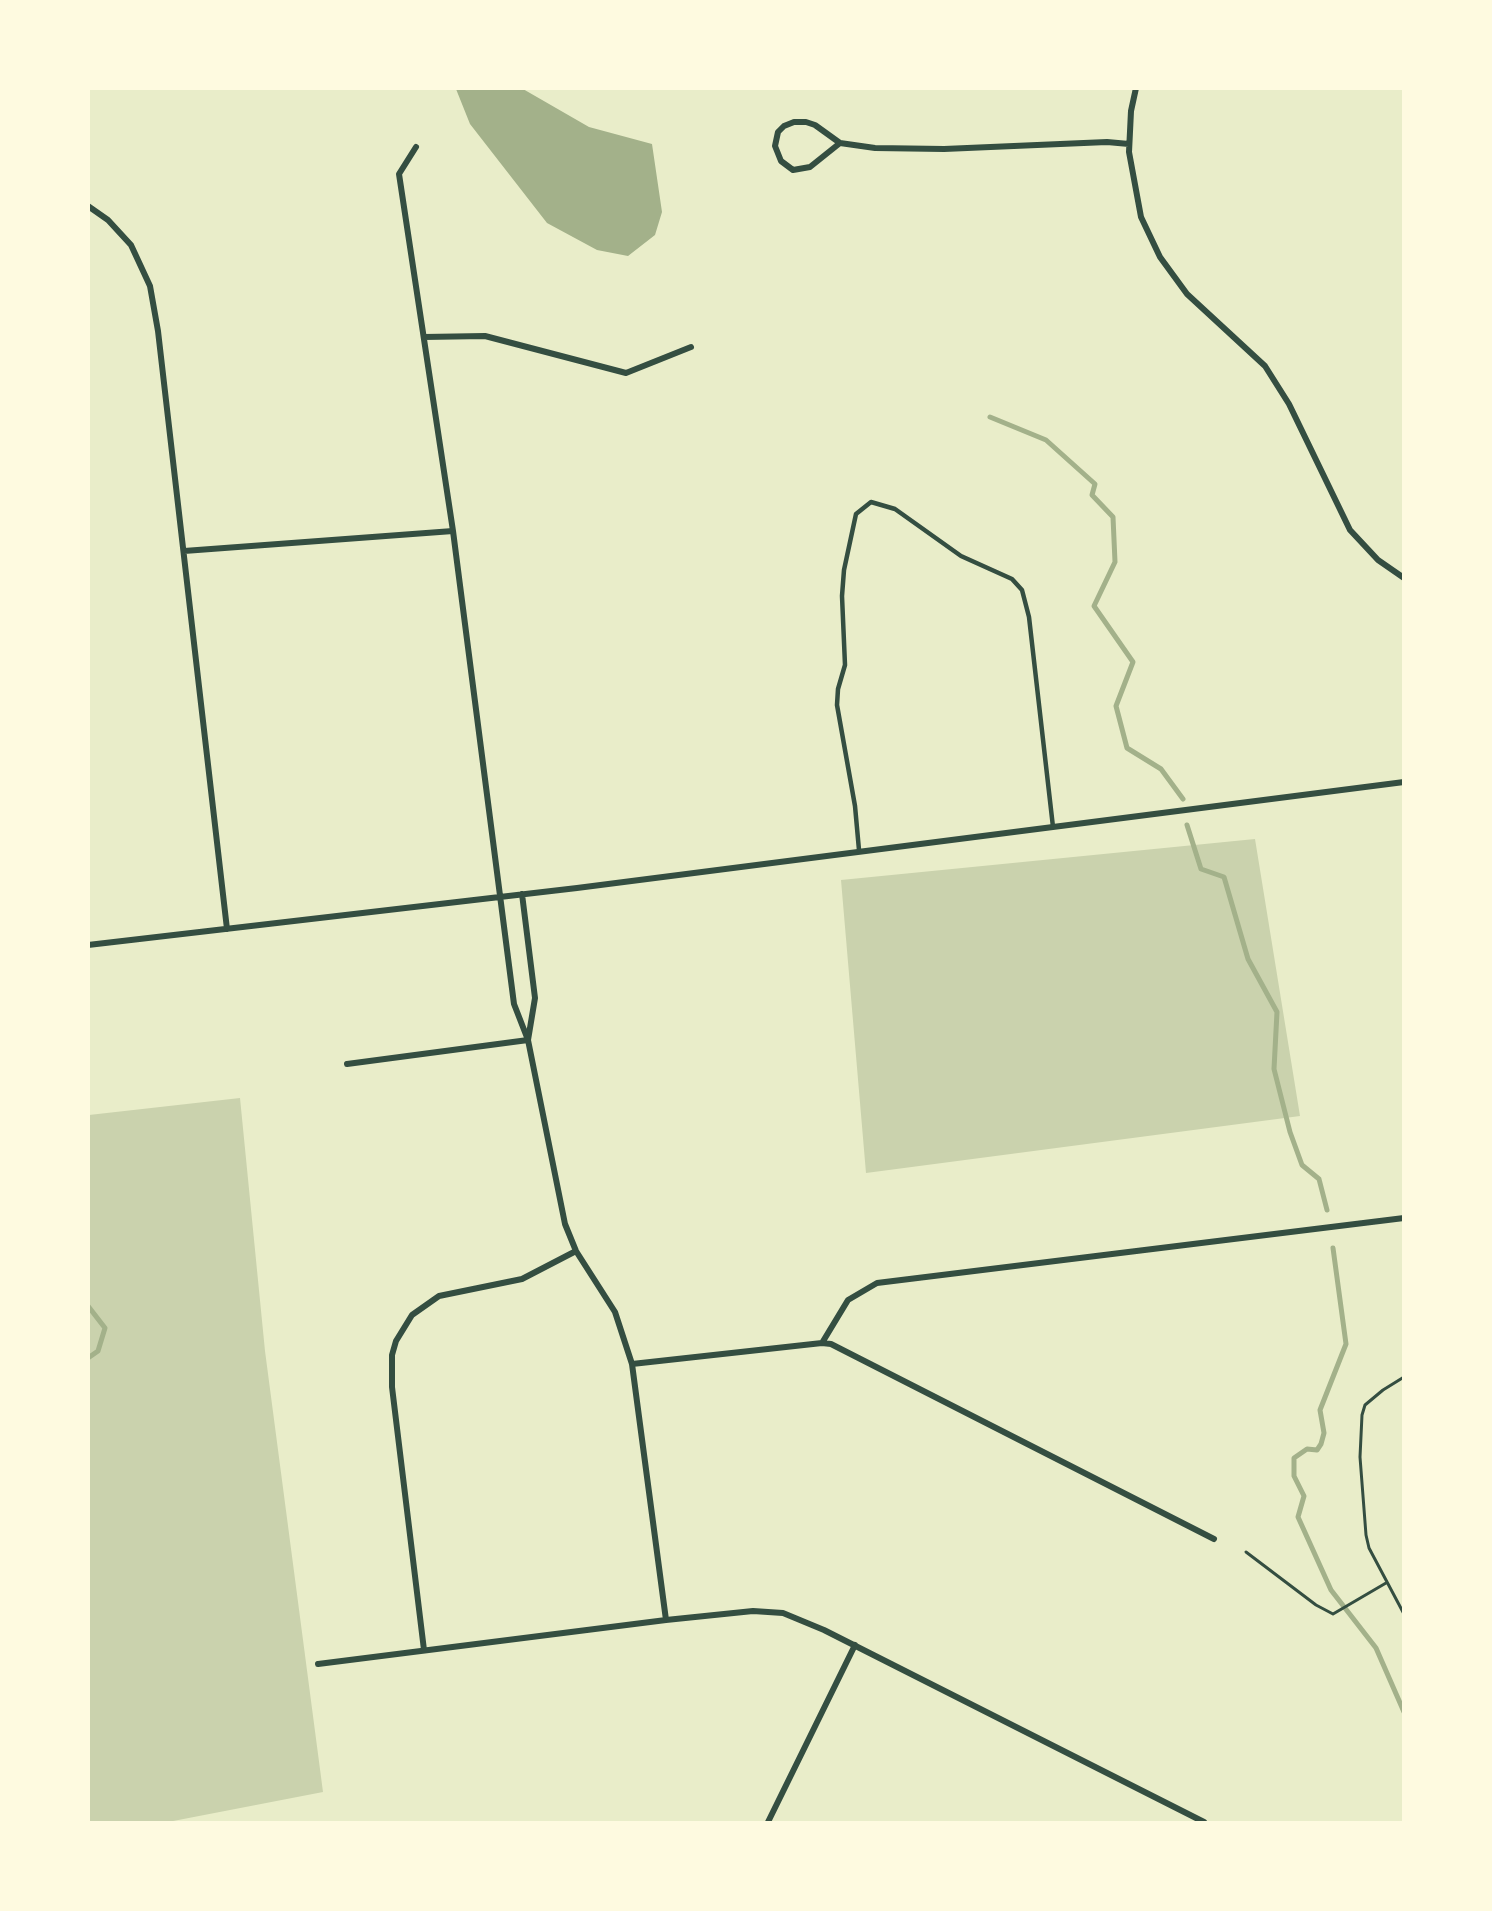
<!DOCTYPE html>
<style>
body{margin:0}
#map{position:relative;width:1492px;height:1911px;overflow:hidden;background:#e9edc9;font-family:Overpass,sans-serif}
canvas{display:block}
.frame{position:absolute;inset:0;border:90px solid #fefae0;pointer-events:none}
</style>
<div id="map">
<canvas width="1492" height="1911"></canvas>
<div class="frame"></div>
</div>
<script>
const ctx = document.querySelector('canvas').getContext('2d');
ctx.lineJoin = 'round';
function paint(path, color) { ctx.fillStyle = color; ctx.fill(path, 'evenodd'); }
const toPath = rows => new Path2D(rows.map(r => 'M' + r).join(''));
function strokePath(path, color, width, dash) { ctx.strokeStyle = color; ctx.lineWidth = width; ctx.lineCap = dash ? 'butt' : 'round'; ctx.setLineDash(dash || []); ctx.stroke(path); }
paint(toPath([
 [1255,839,1300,1116,866,1173,841,880],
 [240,1098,265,1351,323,1792,168,1822,89,1822,89,1115]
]), '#cad2ad');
paint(toPath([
 [456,89,523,89,589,127,652,144,662,212,655,235,628,256,597,250,547,223,470,124]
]), '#a3b18a');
strokePath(toPath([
 [990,417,1046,440,1095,484,1092,495,1113,517,1115,562,1094,606,1133,662,1116,706,1127,748,1161,769,1183,799],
 [1187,825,1201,869,1224,877,1248,959,1277,1012,1274,1069,1290,1132,1302,1165,1319,1179,1327,1210],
 [1333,1248,1346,1344,1320,1410,1324,1433,1321,1444,1317,1450,1307,1449,1294,1458,1294,1476,1304,1496,1298,1517,1331,1590,1376,1648,1404,1712],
 [88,1306,105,1328,98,1351,88,1358]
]), '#a3b18a', 5);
strokePath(toPath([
 [1404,1377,1383,1390,1365,1405,1362,1415,1360,1457,1366,1535,1369,1548,1404,1614],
 [1246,1552,1316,1605,1333,1614,1386,1583]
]), '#344e41', 3);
strokePath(toPath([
 [859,850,855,806,837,705,838,689,845,665,842,596,844,570,856,514,871,502,895,509,961,556,1012,579,1022,590,1029,617,1053,827]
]), '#344e41', 4.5);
strokePath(toPath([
 [1136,88,1131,111,1129,152,1141,217,1160,257,1187,294,1265,366,1289,404,1350,530,1378,560,1404,578],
 [794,122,806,122,815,125,840,143,810,167,793,170,781,161,775,146,778,132,784,126,794,122],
 [840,143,875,148,944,149,1107,142,1129,144],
 [416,147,399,174,453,531,514,1004,528,1040,565,1224,576,1251,615,1312,632,1364,666,1620],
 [88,206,108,220,131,245,150,286,158,331,227,929],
 [424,337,485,336,626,373,691,347],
 [184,551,453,531],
 [522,894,535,998,528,1040],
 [88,945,577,888,1404,782],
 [347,1064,528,1040],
 [822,1343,848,1300,877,1283,1404,1218],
 [632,1364,822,1343,831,1344,1214,1539],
 [424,1650,392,1387,392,1355,396,1341,412,1315,439,1296,522,1279,576,1251],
 [318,1664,666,1620,753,1611,783,1613,824,1630,1204,1822],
 [768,1822,855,1645]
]), '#344e41', 6);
</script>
